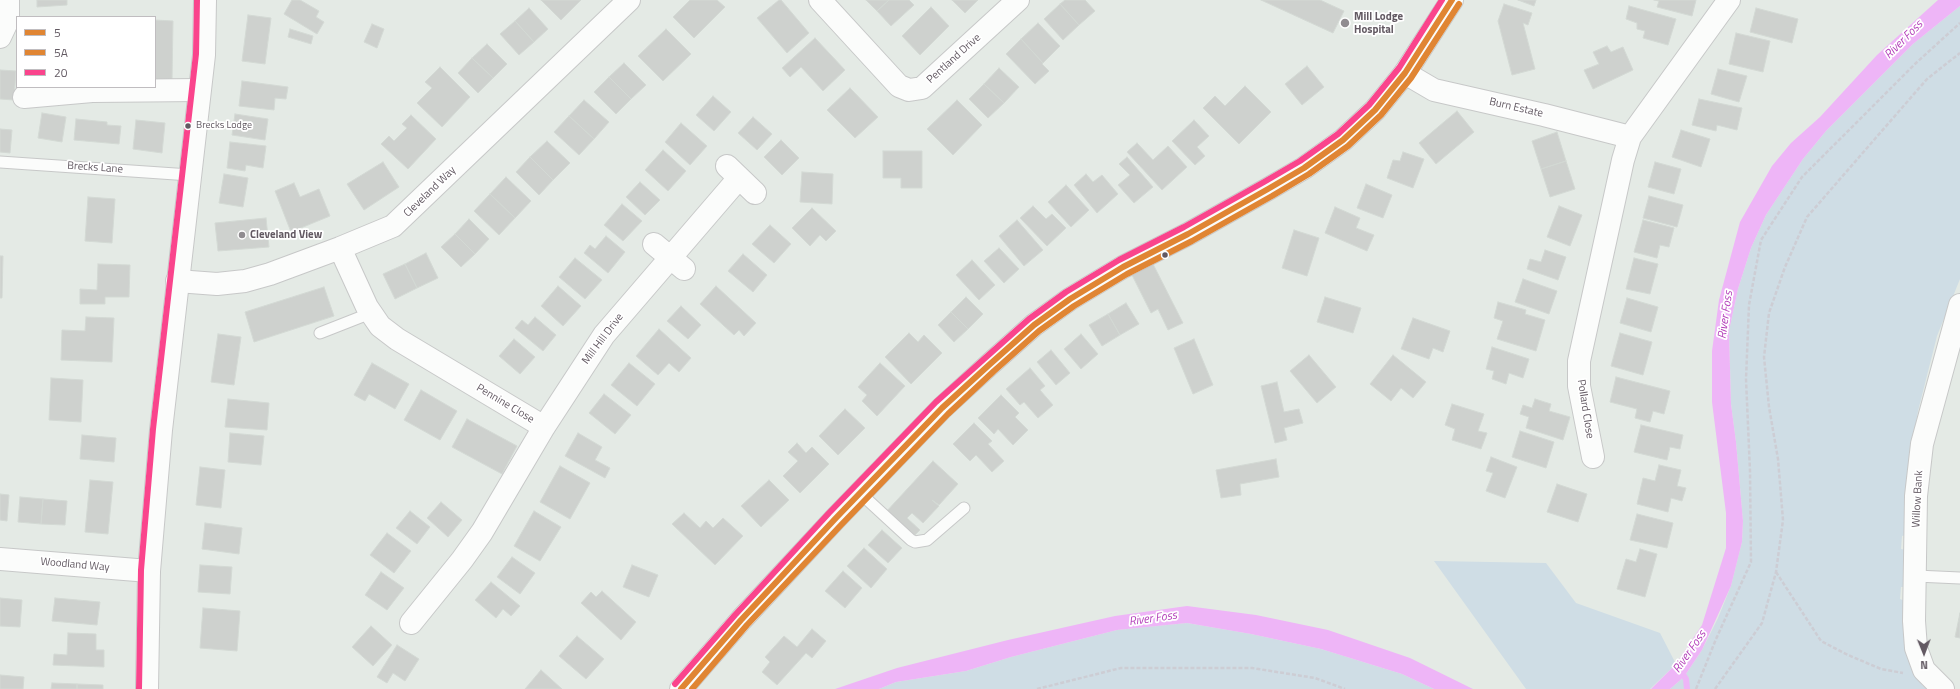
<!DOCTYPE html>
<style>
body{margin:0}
#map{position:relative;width:1960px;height:689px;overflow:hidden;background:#e4eae5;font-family:"Titillium Web",sans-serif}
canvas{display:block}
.legend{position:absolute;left:16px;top:16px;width:140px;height:72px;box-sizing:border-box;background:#fff;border:1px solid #c0bdc0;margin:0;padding:5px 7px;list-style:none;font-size:12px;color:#625962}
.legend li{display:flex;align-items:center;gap:8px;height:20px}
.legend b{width:20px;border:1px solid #c0bdc0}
.north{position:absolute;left:1904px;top:633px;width:40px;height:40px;-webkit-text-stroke:3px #fff;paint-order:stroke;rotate:179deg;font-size:11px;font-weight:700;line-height:16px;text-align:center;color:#625962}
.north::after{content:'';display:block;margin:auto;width:14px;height:18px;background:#625962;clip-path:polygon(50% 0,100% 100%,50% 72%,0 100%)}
</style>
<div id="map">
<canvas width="1960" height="689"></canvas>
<ul class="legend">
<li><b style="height:5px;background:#e08533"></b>5</li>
<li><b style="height:5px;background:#e08533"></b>5A</li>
<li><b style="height:5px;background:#fa448c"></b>20</li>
</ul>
<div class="north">N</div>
</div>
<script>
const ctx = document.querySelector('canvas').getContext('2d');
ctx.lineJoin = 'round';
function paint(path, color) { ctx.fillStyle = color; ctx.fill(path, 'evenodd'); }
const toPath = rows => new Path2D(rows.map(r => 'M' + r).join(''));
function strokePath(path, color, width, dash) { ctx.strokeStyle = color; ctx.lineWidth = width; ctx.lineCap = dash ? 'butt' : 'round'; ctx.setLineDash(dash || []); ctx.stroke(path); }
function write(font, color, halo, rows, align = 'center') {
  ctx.font = font + ' "Titillium Web",sans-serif'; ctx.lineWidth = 3.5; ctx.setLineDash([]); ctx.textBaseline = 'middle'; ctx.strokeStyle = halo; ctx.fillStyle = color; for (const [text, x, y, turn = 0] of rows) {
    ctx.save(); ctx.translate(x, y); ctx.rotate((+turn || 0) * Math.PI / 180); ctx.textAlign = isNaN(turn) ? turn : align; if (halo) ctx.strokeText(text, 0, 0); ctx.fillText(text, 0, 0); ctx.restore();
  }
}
paint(toPath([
 [1960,6,1960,279,1937,336,1918,411,1908,475,1906,535,1902,536,1901,549,1906,550,1905,587,1901,587,1900,599,1905,601,1910,661,1922,685,1927,689,1670,689,1684,677,1702,650,1718,618,1731,586,1742,542,1743,521,1736,442,1731,404,1729,331,1738,289,1751,248,1766,215,1803,159,1826,131,1913,44],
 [1434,561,1546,563,1576,603,1660,633,1676,664,1650,689,1526,689],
 [1187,623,1251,634,1321,649,1402,674,1434,689,879,689,896,682,966,671,1011,657,1117,630]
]), '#cfdde5');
paint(toPath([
 [1938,0,1960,0,1960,6,1913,44,1826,131,1803,159,1766,215,1751,248,1738,289,1729,331,1731,404,1736,442,1743,521,1742,542,1731,586,1702,650,1684,677,1670,689,1651,689,1676,664,1702,625,1726,548,1726,513,1712,402,1712,351,1719,300,1740,222,1772,166,1791,143,1820,117,1877,55],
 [1187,606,1256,615,1328,630,1410,658,1473,689,1434,689,1402,674,1321,649,1251,634,1187,623,1117,630,1011,657,966,671,896,682,879,689,835,689,897,668,1008,640,1115,616]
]), '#eeb5f7');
strokePath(toPath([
 [1680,670,1686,679,1687,689]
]), '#eeb5f7', 6);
const building = toPath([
 [37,0,67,0,67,5,37,7,37,0],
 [292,0,300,0,319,11,316,17,324,22,317,34,284,14,292,0],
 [541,0,581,0,561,20,541,0],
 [690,0,717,0,725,7,694,38,673,17,690,0],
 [779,0,781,0,809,33,787,53,757,18,779,0],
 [866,0,889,0,877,11,866,0],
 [889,0,909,0,914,5,891,26,877,11,889,0],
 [952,0,978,0,965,13,952,0],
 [1065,0,1085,0,1095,11,1079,25,1060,4,1065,0],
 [1261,0,1320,0,1344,11,1333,33,1261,0],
 [1518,0,1536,0,1534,6,1518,0],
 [1654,0,1696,0,1692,16,1657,7,1659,1,1654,0],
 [1060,4,1079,25,1063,40,1044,19,1060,4],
 [1504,4,1532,13,1528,25,1523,23,1535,69,1512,75,1498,21,1504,4],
 [1629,6,1676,19,1668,45,1643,38,1645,31,1637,29,1637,23,1626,19,1629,6],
 [931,7,949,26,920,55,902,36,931,7],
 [529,8,548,29,534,42,515,21,529,8],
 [1756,8,1798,19,1792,43,1750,32,1756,8],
 [248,15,271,18,265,64,242,61,248,15],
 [155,20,173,21,172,80,155,80,155,20],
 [515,21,534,42,519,55,500,34,515,21],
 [1038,23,1060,46,1043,63,1021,39,1038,23],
 [372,24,384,29,377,48,364,42,372,24],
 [290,29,313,36,311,44,288,37,290,29],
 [666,29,691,54,663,81,638,56,666,29],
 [1736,33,1770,41,1763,72,1729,64,1736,33],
 [815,38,845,70,823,91,801,67,790,77,782,68,815,38],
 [1021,39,1043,63,1042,64,1049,71,1035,84,1006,54,1021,39],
 [487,44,507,64,493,78,472,58,487,44],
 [1607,46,1611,52,1623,47,1633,70,1593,89,1584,70,1599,64,1593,52,1607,46],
 [472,58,493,78,478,93,458,73,472,58],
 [624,63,646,85,631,99,609,77,624,63],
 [1307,66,1324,87,1302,105,1285,84,1307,66],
 [440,67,470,97,442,127,417,103,432,88,425,82,440,67],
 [999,68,1019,87,1004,103,984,84,999,68],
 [1718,69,1747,76,1739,102,1711,94,1718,69],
 [0,70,16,71,14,100,0,99,0,70],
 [609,77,631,99,616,114,594,92,609,77],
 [242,81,288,87,286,99,275,98,274,110,239,106,242,81],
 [984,84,1004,103,988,118,969,99,984,84],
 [1245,86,1271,112,1239,144,1203,108,1215,96,1225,106,1245,86],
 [850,88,878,117,855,138,827,110,850,88],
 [713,96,731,112,714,131,696,115,713,96],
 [1699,99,1742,108,1737,130,1717,125,1716,131,1692,125,1699,99],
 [584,100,609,122,594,139,569,116,584,100],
 [957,100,982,125,953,155,927,129,957,100],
 [1457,111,1474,132,1436,164,1419,143,1457,111],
 [42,113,66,117,62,142,38,138,42,113],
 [235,114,268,119,265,140,232,135,235,114],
 [411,115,436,139,408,169,381,144,389,136,394,141,407,128,402,124,411,115],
 [569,116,594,139,579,155,554,132,569,116],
 [753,117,772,134,757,150,738,133,753,117],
 [76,119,107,122,107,125,121,126,119,144,74,140,76,119],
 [136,120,165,123,162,153,133,149,136,120],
 [1194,120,1209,136,1197,147,1205,156,1195,165,1172,141,1194,120],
 [681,123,707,146,690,165,665,142,681,123],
 [0,129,12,130,10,153,0,152,0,129],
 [1681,130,1710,139,1701,167,1672,157,1681,130],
 [1557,132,1566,161,1541,169,1532,141,1557,132],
 [781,140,799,158,782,175,764,157,781,140],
 [547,141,570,163,553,180,530,157,547,141],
 [230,142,266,146,263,168,246,165,245,171,227,168,230,142],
 [1137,143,1153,160,1168,146,1187,167,1162,190,1127,152,1137,143],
 [663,150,686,171,668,191,645,170,663,150],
 [883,151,922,151,922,188,901,188,901,178,883,178,883,151],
 [1403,152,1424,159,1413,188,1387,178,1393,160,1400,161,1403,152],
 [530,157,553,180,539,195,516,172,530,157],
 [1127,157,1153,187,1134,203,1118,185,1130,175,1119,164,1127,157],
 [1566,161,1575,189,1550,197,1541,169,1566,161],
 [383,162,399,187,364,210,347,184,383,162],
 [1655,162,1681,169,1674,194,1648,187,1655,162],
 [802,172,833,174,832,204,800,202,802,172],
 [224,174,248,178,243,207,219,203,224,174],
 [1086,174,1093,182,1102,175,1118,194,1097,213,1074,185,1086,174],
 [506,177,531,201,515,218,490,194,506,177],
 [640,182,660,200,645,215,626,197,640,182],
 [294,183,300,197,319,189,330,216,291,232,275,191,294,183],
 [1366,184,1392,195,1383,218,1357,208,1366,184],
 [1066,185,1089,210,1071,227,1048,202,1066,185],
 [490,194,515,218,499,235,474,211,490,194],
 [1649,196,1683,205,1677,227,1643,218,1649,196],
 [88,197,115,199,112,243,85,241,88,197],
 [622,204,642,221,623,241,604,225,622,204],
 [1033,206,1046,219,1052,214,1066,228,1047,246,1020,218,1033,206],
 [1559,206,1582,215,1570,246,1547,237,1559,206],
 [1335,207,1360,218,1356,228,1374,235,1367,251,1325,233,1335,207],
 [812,208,836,231,826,241,820,235,810,246,792,228,812,208],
 [266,218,269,247,218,251,215,223,266,218],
 [469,219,489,239,475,254,455,234,469,219],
 [1017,220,1043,250,1024,266,999,236,1017,220],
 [1643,220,1674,228,1669,247,1660,245,1657,258,1634,252,1643,220],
 [770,225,791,244,774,263,752,244,770,225],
 [1294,230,1319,238,1307,276,1282,268,1294,230],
 [455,234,475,254,461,267,441,247,455,234],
 [606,236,625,252,608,273,584,253,590,245,595,249,606,236],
 [999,248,1019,269,1004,283,984,261,999,248],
 [1545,250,1566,257,1558,280,1527,269,1530,259,1541,262,1545,250],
 [426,253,438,278,417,288,405,264,426,253],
 [743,254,767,275,753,292,728,271,743,254],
 [0,256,3,256,2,298,0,298,0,256],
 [575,258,602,280,585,299,559,277,575,258],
 [1634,258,1658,264,1650,294,1626,289,1634,258],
 [972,260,995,285,979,300,956,275,972,260],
 [98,264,130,265,129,297,105,297,105,304,80,304,80,289,97,290,98,264],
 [405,264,417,288,395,299,383,274,405,264],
 [1153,264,1183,323,1168,330,1158,309,1151,313,1132,275,1153,264],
 [1523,279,1557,291,1549,314,1515,302,1523,279],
 [558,286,581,306,563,326,541,306,558,286],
 [716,286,756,323,744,336,739,330,734,335,700,304,716,286],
 [324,287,334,316,254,342,245,312,324,287],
 [966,297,983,314,968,329,951,312,966,297],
 [1325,297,1361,308,1353,333,1317,322,1325,297],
 [1627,298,1658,307,1651,332,1620,323,1627,298],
 [1498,302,1526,310,1525,314,1545,320,1536,351,1497,339,1503,321,1494,318,1498,302],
 [1126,303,1139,324,1120,335,1108,314,1126,303],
 [681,306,701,325,688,339,667,321,681,306],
 [951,312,968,329,954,342,938,325,951,312],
 [1108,314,1120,335,1102,346,1089,325,1108,314],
 [86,317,114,318,112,362,61,360,62,330,85,331,86,317],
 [535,317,556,335,543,351,515,328,522,320,528,325,535,317],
 [1413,318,1450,331,1443,352,1433,348,1429,359,1401,349,1413,318],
 [659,329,691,358,679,372,669,363,658,375,636,356,659,329],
 [909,333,918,342,924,335,942,353,911,384,885,357,909,333],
 [1620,333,1652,342,1643,375,1611,366,1620,333],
 [218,334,241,337,234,385,211,382,218,334],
 [1081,334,1098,354,1081,369,1064,349,1081,334],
 [514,339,535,357,520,374,499,356,514,339],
 [1194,339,1213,385,1193,394,1174,348,1194,339],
 [1492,347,1529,359,1523,378,1509,373,1506,384,1492,379,1494,371,1486,369,1492,347],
 [1051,350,1070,373,1056,385,1037,362,1051,350],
 [1309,355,1336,387,1317,403,1290,371,1309,355],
 [1393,355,1426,382,1413,398,1401,388,1391,401,1370,384,1393,355],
 [372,363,409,384,395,409,369,394,365,401,354,395,372,363],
 [629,363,655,384,637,406,611,385,629,363],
 [880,363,905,386,877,416,862,401,867,395,858,387,880,363],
 [1030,368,1045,386,1040,390,1053,405,1038,418,1024,402,1020,405,1006,389,1030,368],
 [1616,377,1670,391,1664,414,1653,411,1650,422,1635,418,1637,409,1610,402,1616,377],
 [51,378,83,380,81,422,49,420,51,378],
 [1277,382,1284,412,1299,409,1303,423,1284,428,1287,440,1275,443,1261,386,1277,382],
 [421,390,457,411,440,440,404,420,421,390],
 [604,394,631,415,615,434,589,413,604,394],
 [1001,395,1019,413,1015,417,1028,430,1013,445,998,429,994,434,978,418,1001,395],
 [228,399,269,403,267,430,225,427,228,399],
 [1535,399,1551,404,1549,411,1570,417,1563,440,1526,428,1529,417,1520,414,1523,405,1532,408,1535,399],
 [1452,404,1484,414,1478,431,1487,433,1481,449,1452,440,1455,429,1445,425,1452,404],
 [845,409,865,428,838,455,819,436,845,409],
 [467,419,517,446,502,474,452,447,467,419],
 [974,423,992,441,988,444,1004,461,992,472,976,455,970,461,953,444,974,423],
 [1641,425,1683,435,1680,449,1670,447,1667,460,1634,452,1641,425],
 [1520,431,1554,442,1546,468,1512,457,1520,431],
 [230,433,264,436,261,465,228,462,230,433],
 [578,433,602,447,595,460,610,468,605,478,565,456,578,433],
 [82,435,116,438,114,462,80,459,82,435],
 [797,443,806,453,812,447,829,464,800,493,783,476,798,461,788,452,797,443],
 [1491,457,1517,467,1505,498,1486,491,1493,473,1486,471,1491,457],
 [1276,459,1279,477,1240,484,1241,495,1221,498,1216,470,1276,459],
 [933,461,958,484,939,505,932,500,939,506,923,523,912,513,907,518,920,530,912,538,885,513,933,461],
 [1659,465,1681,470,1677,486,1686,488,1682,501,1671,498,1668,512,1637,504,1643,478,1655,481,1659,465],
 [560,466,590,483,570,519,540,502,560,466],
 [200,467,225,470,221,508,196,505,200,467],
 [90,480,113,482,108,534,85,532,90,480],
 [769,480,789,500,761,527,741,506,769,480],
 [1557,484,1587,494,1578,522,1547,512,1557,484],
 [0,494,9,495,7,521,0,520,0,494],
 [20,497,43,499,41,524,18,522,20,497],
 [43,499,67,501,65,525,41,524,43,499],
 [441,502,462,520,448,537,427,518,441,502],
 [410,511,430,527,417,544,396,528,410,511],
 [534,511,561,527,540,561,514,546,534,511],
 [684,513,700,528,706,521,713,528,723,518,743,536,715,565,672,524,684,513],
 [1637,514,1673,523,1667,548,1630,540,1637,514],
 [205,523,242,528,239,554,202,549,205,523],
 [882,530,902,548,888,563,868,545,882,530],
 [387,533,411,551,394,573,370,555,387,533],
 [864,548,887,569,871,588,847,566,864,548],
 [1640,549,1657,554,1645,597,1617,589,1626,559,1636,562,1640,549],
 [512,557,535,573,520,594,497,577,512,557],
 [200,565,232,567,230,594,198,592,200,565],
 [632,565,658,575,649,597,623,587,632,565],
 [843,571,862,588,845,608,825,591,843,571],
 [381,572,404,588,387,610,365,595,381,572],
 [491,582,520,606,511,616,503,609,496,618,475,600,491,582],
 [602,591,636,622,621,640,581,603,591,592,596,597,602,591],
 [0,598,22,600,20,627,0,626,0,598],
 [55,598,100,602,97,625,52,621,55,598],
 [203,608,240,611,237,651,200,648,203,608],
 [1960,613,1960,638,1955,637,1960,613],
 [371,626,392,645,373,666,352,647,371,626],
 [812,629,826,641,812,658,806,653,777,685,762,672,770,662,765,657,784,636,797,647,812,629],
 [68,633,96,634,96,650,104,650,104,667,53,665,54,654,67,655,68,633],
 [577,636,604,659,586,679,559,656,577,636],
 [397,645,419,659,405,681,393,673,387,683,377,677,397,645],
 [541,670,562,689,525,689,541,670],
 [0,675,24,677,23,689,0,689,0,675],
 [52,683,77,684,77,689,51,689,52,683],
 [77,684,103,685,103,689,77,689,77,684]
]);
paint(building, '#ced1ce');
strokePath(building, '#d3d9d4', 1);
const service = toPath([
 [0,162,190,175],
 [320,333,371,313],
 [860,493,911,540,915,542,927,540,964,508],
 [1916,576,1960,578]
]);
const minor = toPath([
 [820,0,899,86,909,90,922,88,1018,0],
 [0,37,8,20,8,0],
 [1405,73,1434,90,1544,115,1630,137],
 [24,97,92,91,199,90],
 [727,166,755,193],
 [654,244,684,269],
 [340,248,367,307,380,326,397,339,544,427],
 [177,281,217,284,245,281,270,274,340,248,393,226,629,0],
 [1593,457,1579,386,1579,361,1623,160,1630,137,1729,0],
 [0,559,149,571],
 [411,623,462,560,482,532,544,427,604,335,739,178],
 [1943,689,1924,670,1916,648,1914,621,1916,496,1922,444,1960,305]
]);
const tertiary = toPath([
 [147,689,149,571,161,430,204,55,205,0],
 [681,689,741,620,835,519,942,408,989,365,1034,325,1070,299,1123,267,1188,234,1268,189,1304,168,1343,140,1375,110,1405,73,1452,0]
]);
strokePath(service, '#c7c8c8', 13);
strokePath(minor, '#c7c8c8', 24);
strokePath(tertiary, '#c7c8c8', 24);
strokePath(toPath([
 [1776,572,1821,641,1848,655,1881,669,1903,673],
 [1037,689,1121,668,1252,668,1315,678,1345,689],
 [1696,689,1716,639,1751,562,1750,471,1746,379,1749,305,1761,240,1802,177,1916,63,1960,23],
 [1715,689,1762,623,1776,572,1783,520,1778,459,1769,407,1764,357,1769,313,1785,267,1807,217,1927,79,1960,53]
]), '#cdcdd4', 2.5, [4, 2]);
strokePath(service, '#fbfcfb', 11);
strokePath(minor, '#fbfcfb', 22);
strokePath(tertiary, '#fbfcfb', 22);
strokePath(toPath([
 [681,689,741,620,835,519,942,408,989,365,1034,325,1070,299,1123,267,1188,234,1268,189,1304,168,1343,140,1375,110,1405,73,1452,0]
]), '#e08533', 6);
strokePath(toPath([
 [692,689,747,625,841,525,948,414,994,371,1039,331,1074,306,1127,274,1192,241,1272,196,1309,174,1348,146,1381,115,1411,78,1459,4]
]), '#e08533', 6);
strokePath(toPath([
 [675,684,735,615,829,513,936,402,984,359,1029,319,1066,292,1119,260,1184,227,1264,182,1300,161,1338,134,1369,105,1399,68,1442,0],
 [139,689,141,570,153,429,196,54,197,0]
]), '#fa448c', 6);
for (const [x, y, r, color] of [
 [1345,23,5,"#908c90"],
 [188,126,3.5,"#625962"],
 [242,235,4,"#908c90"],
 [1165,255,3.5,"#625962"]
]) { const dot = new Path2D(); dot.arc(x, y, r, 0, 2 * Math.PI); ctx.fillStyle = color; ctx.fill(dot); strokePath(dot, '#fff', 1.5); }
write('10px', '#625962', '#fff', [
 ["Brecks Lodge",196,126]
], 'left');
write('bold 11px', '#625962', '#fff', [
 ["Mill Lodge",1354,17],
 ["Hospital",1354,30],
 ["Cleveland View",250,235]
], 'left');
write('11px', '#625962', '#fff', [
 ["Pentland Drive",954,59,-42],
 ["Burn Estate",1516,108,13],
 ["Brecks Lane",95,168,4],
 ["Cleveland Way",430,192,-44],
 ["Mill Hill Drive",603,339,-53],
 ["Pennine Close",505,404,31],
 ["Pollard Close",1585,409,81],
 ["Willow Bank",1918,499,-87],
 ["Woodland Way",75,565,5]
]);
write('italic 12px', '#b33fb9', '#fff', [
 ["River Foss",1904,40,-45],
 ["River Foss",1726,315,-82],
 ["River Foss",1153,619,-8],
 ["River Foss",1690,652,-55]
]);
</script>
